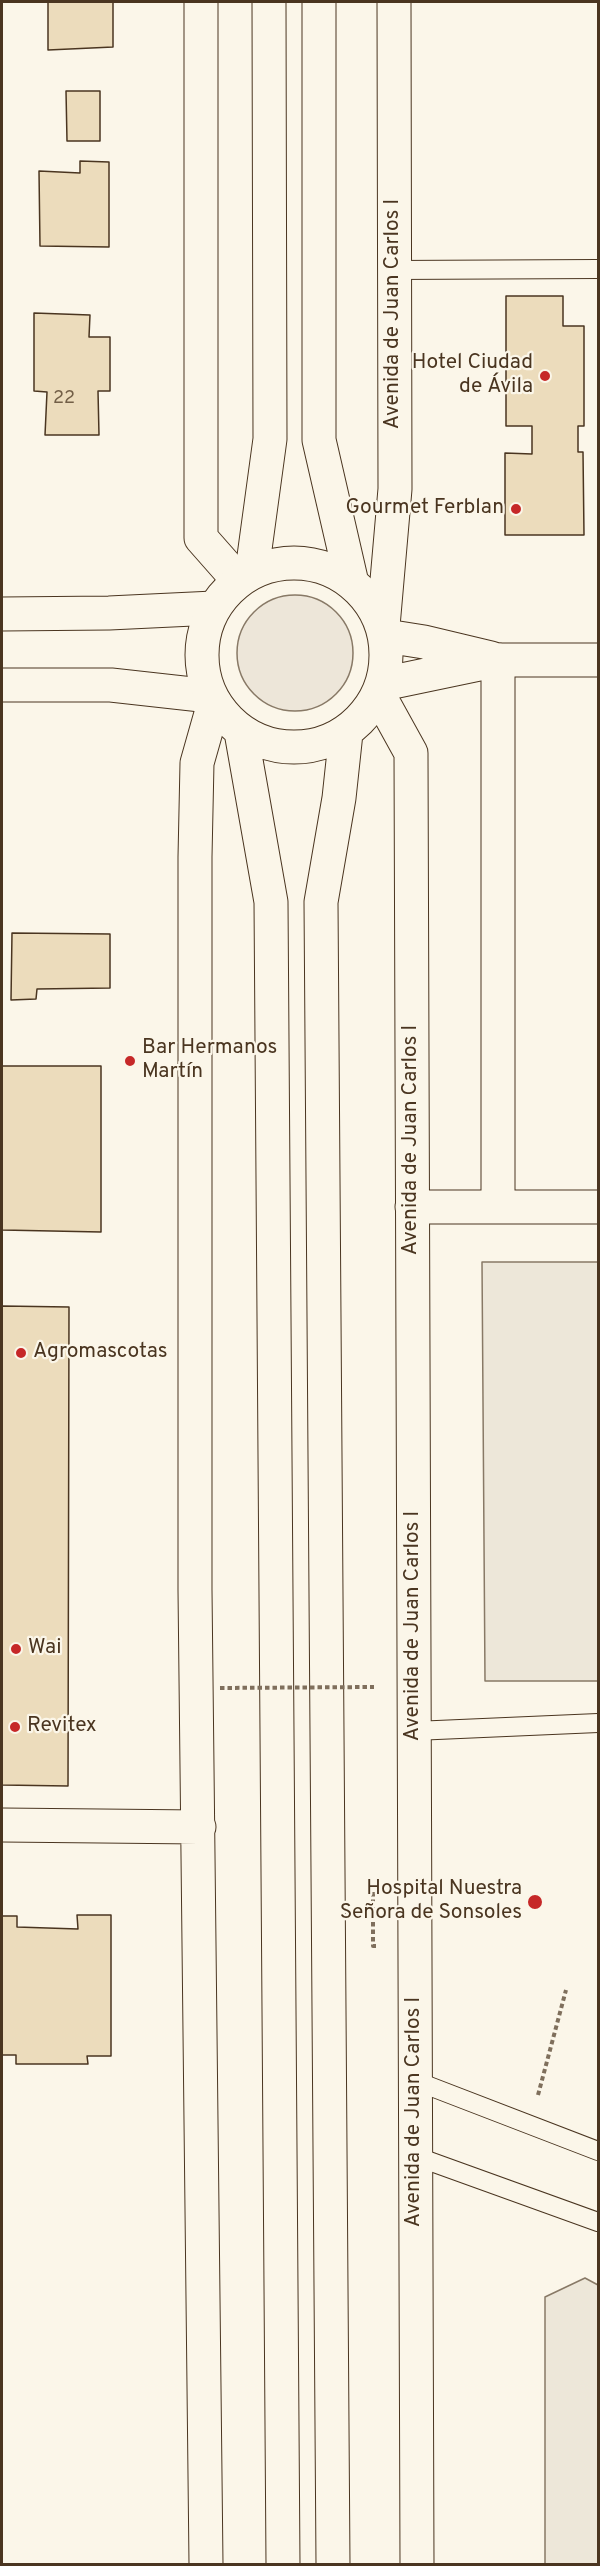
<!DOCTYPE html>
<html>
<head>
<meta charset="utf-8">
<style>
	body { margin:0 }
	#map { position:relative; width:600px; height:2566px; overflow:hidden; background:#fbf6e9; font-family:Overpass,sans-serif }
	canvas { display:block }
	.frame { position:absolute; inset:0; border:3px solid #4a3520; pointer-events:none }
</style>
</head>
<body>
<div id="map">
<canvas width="600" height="2566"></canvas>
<div class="frame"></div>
</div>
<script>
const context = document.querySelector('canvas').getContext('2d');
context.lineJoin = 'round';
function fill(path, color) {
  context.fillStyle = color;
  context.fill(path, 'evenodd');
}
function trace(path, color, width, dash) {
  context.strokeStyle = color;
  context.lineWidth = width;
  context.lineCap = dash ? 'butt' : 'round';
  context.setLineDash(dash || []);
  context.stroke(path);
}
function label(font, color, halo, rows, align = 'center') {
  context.font = font + ' Overpass,sans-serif';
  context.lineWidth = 4.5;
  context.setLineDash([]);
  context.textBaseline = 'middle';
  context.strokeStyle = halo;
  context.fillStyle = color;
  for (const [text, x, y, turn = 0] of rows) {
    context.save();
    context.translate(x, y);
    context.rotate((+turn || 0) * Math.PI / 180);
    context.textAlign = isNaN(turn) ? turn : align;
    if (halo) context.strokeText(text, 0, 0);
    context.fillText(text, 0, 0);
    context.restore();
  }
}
const green = new Path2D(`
	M237 653a58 58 0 1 1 116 0a58 58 0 1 1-116 0Z`);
const parking = new Path2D(`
	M482,1262h116v419h-113z
	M585,2278l13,7v279h-53v-267z`);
const building = new Path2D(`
	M48,2h65v45l-65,3z
	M66,91h34v50h-33z
	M80,161l29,1v85l-69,-1 -1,-75 41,2z
	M506,296h57v30h21v100h-6v26h5l1,83h-79v-82l27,1v-28h-26z
	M34,313l56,2 -1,22h21v54h-12l1,44h-54l2,-43 -13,-1z
	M12,933l98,1v54l-73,1 -1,10 -25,1z
	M2,1066h99v166l-99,-2z
	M2,1306l67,1 -1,479 -66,-1z
	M77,1915h34v141h-24l1,8h-72v-9h-14v-139h15v11l61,2z`);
const path = new Path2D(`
	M373,1892v54h5
	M538,2095l28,-105`);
const lane = new Path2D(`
	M394,270l204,-1
	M414,1731l184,-8
	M416,2081l182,70
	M415,2156l183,66`);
const street = new Path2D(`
	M383,626l12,-137 -1,-487
	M379,695l32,58 6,1811
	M412,1207h186
	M498,1207v-547
	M2,1825l197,2
	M206,2564l-11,-974v-733l2,-94 17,-60`);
const secondary = new Path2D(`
	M201,2v536l37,42
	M2,614l107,-1 105,-5
	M386,636l38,6 67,16
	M383,684l115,-24h100
	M2,685h109l99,11`);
const highway = new Path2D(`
	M319,2v438l32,139
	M202 655a92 92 0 1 1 184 0a92 92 0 1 1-184 0Z
	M252,571l18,-132 -1,-437
	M241,732l30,170 12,1662
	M333,2564l-12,-1662 18,-104 7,-65`);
const pathBridge = new Path2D(`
	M220,1688l154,-1`);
const markers = [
	[545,376,6,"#c62828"],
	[516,509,6,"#c62828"],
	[130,1061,6,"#c62828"],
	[21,1353,6,"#c62828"],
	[16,1649,6,"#c62828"],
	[15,1727,6,"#c62828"],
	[535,1902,8,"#c62828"]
];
const numberNames = [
	["22",64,399]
];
const streetNames = [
	["Avenida de Juan Carlos I",394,314,-90],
	["Avenida de Juan Carlos I",412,1140,-90],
	["Avenida de Juan Carlos I",414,1626,-90],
	["Avenida de Juan Carlos I",415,2112,-90]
];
const poiNames = [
	["Hotel Ciudad",533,364,"right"],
	["de Ávila",533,388,"right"],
	["Gourmet Ferblan",504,509,"right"],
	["Bar Hermanos",142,1049],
	["Martín",142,1073],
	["Agromascotas",33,1353],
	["Wai",28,1649],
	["Revitex",27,1727],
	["Hospital Nuestra",522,1890,"right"],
	["Señora de Sonsoles",522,1914,"right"]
];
fill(green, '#ede6d9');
trace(green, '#887966', 1.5);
fill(parking, '#ede7d9');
trace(parking, '#887966', 1.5);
fill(building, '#ecdcbc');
trace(building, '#4a3520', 1.5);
trace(lane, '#4a3520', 20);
trace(street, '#4a3520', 35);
trace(secondary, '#4a3520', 35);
trace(highway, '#4a3520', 35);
trace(path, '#7f6f5c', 4, [4.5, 3]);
trace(lane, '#fbf6e9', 18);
trace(street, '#fbf6e9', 33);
trace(secondary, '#fbf6e9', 33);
trace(highway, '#fbf6e9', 33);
trace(pathBridge, '#7f6f5c', 4, [4.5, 3]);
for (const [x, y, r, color] of markers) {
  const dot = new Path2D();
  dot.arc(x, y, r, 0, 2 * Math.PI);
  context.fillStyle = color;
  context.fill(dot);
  trace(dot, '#fbf6e9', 2);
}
label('18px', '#725f47', null, numberNames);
label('21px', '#4a3520', '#fbf6e9', streetNames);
label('21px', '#4a3520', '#fbf6e9', poiNames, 'left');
</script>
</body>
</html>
